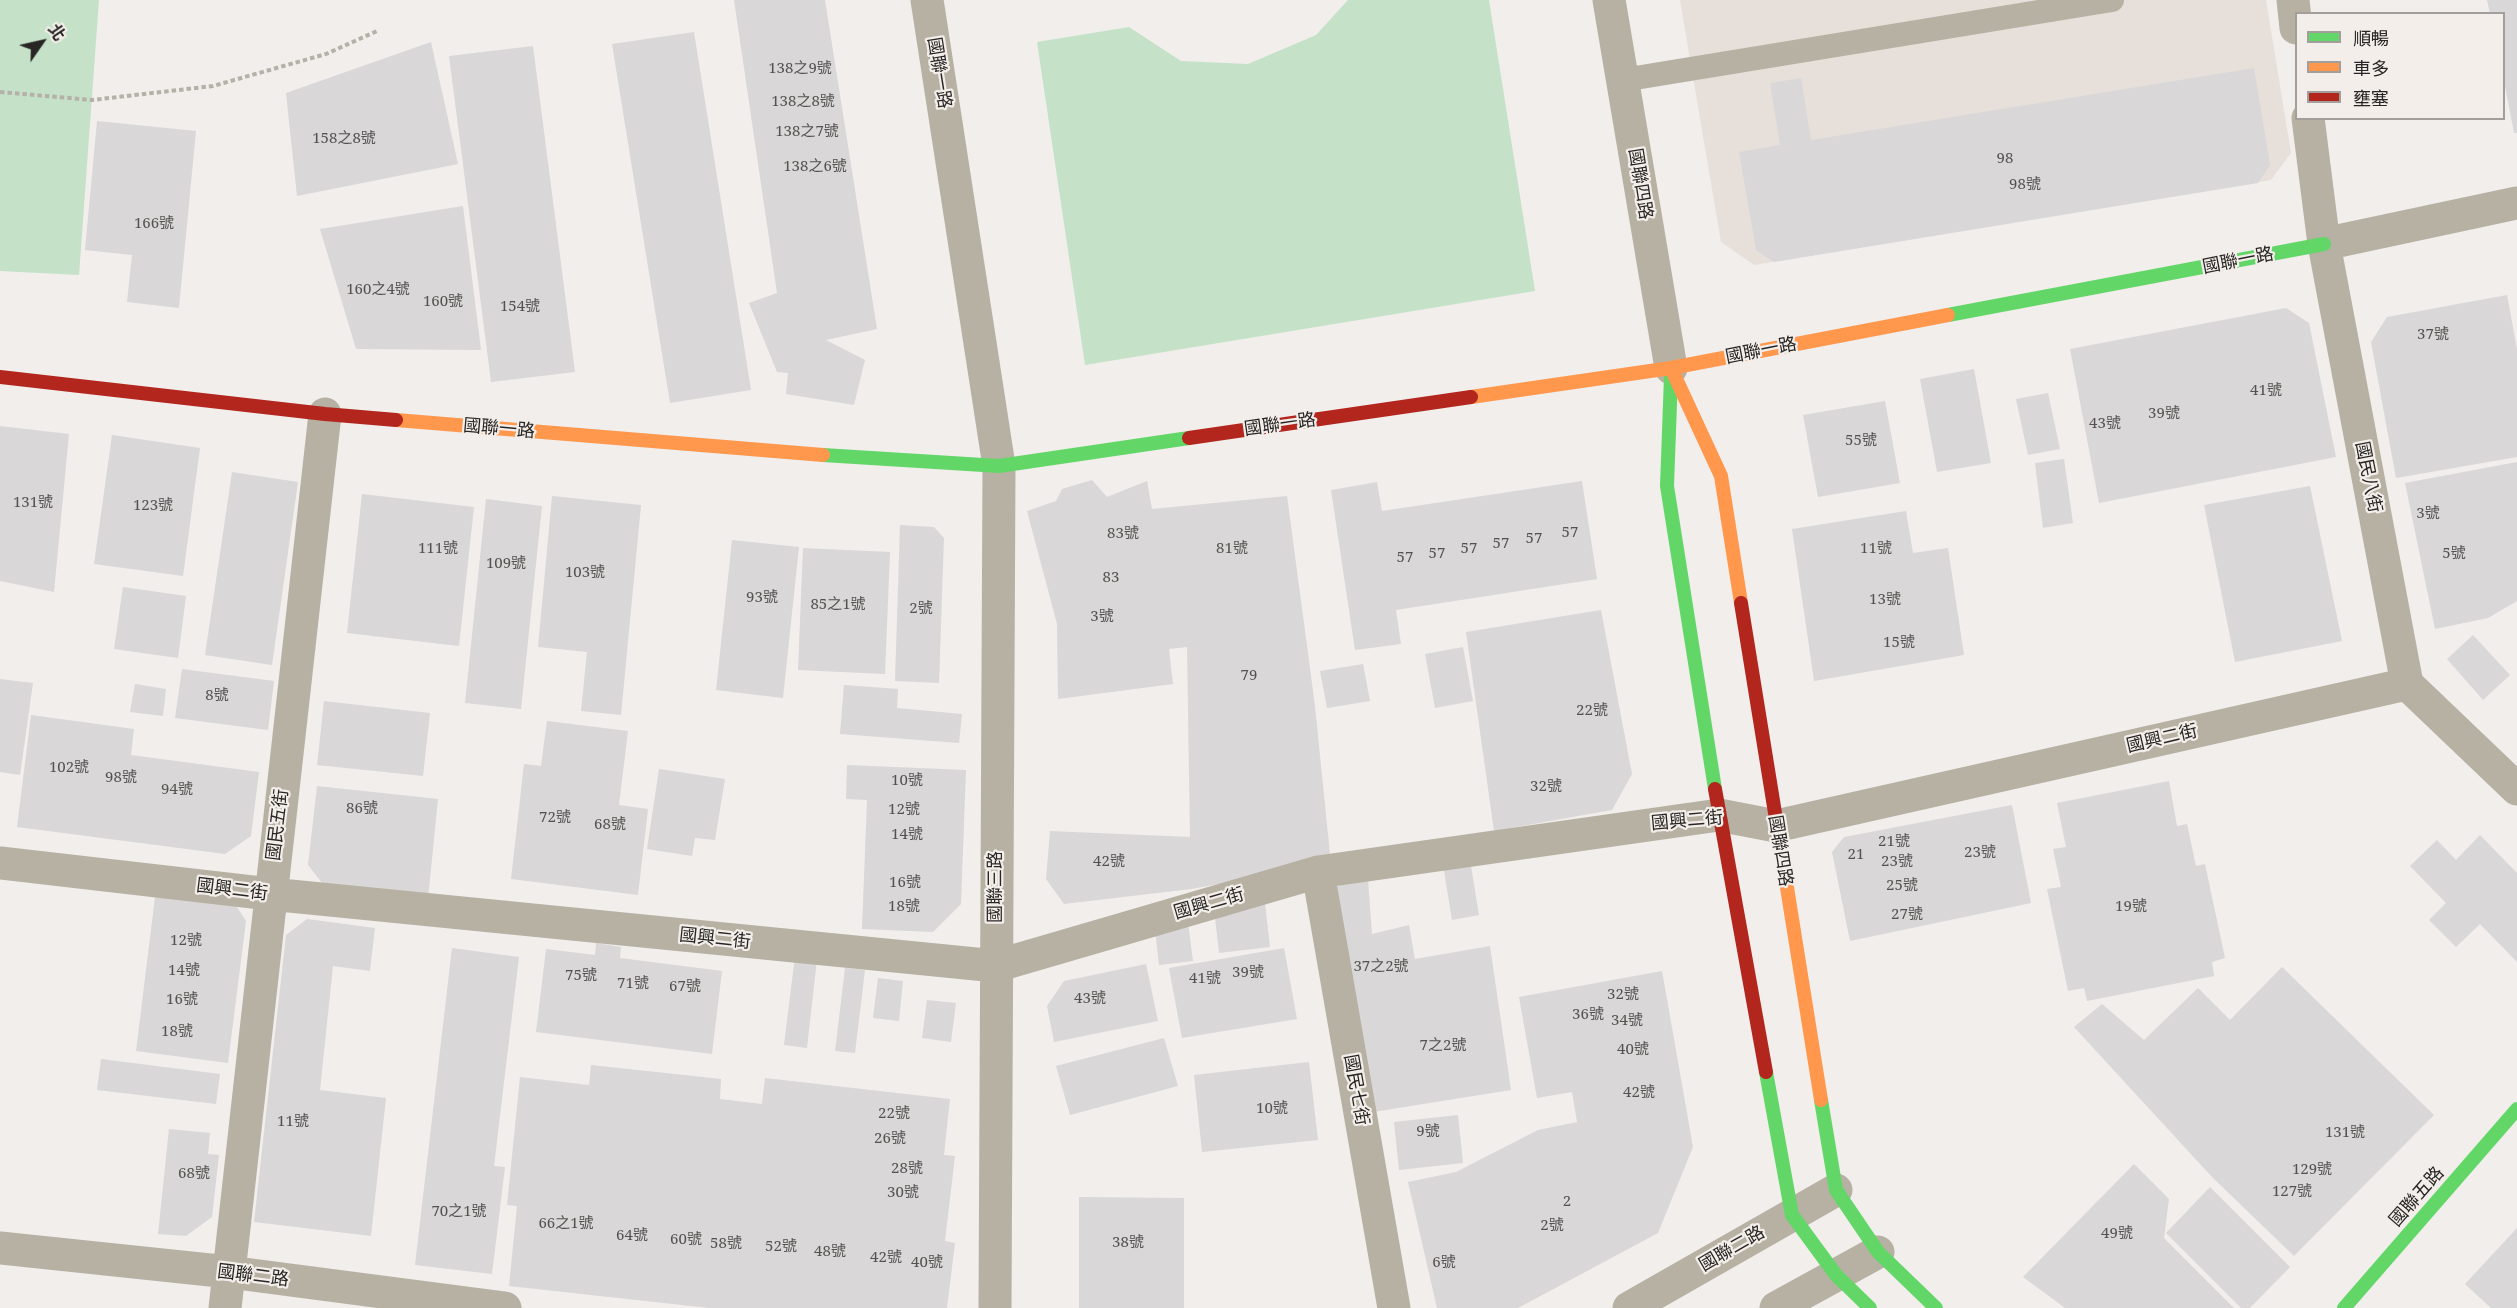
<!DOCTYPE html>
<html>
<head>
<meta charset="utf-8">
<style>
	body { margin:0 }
	#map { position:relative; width:2517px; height:1308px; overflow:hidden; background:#f1eeec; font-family:"Noto Serif","Noto Sans TC",serif }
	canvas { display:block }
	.legend { position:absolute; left:2295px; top:12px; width:210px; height:108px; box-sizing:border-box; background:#f3eeea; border:2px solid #a29e9b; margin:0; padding:8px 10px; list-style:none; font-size:18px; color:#282624 }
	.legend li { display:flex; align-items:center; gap:12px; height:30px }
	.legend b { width:30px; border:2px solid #a29e9b }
	.north { position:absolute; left:12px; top:12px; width:60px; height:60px; -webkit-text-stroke:4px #f3eeea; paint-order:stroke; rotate:56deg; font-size:16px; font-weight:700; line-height:24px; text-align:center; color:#282624 }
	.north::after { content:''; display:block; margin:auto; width:21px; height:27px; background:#282624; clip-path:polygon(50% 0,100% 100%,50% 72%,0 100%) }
</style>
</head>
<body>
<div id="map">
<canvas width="2517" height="1308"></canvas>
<ul class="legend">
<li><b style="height:8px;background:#63d668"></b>順暢</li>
<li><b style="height:8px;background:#ff974d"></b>車多</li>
<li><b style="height:8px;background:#b3261e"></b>壅塞</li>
</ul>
<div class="north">北</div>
</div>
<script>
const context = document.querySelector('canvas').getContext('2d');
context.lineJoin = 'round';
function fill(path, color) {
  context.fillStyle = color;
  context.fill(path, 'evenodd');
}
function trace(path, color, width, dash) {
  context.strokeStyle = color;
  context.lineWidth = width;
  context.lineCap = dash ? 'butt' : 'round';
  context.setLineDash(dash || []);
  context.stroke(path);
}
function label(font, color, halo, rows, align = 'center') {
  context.font = font + ' "Noto Serif","Noto Sans TC",serif';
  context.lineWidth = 4.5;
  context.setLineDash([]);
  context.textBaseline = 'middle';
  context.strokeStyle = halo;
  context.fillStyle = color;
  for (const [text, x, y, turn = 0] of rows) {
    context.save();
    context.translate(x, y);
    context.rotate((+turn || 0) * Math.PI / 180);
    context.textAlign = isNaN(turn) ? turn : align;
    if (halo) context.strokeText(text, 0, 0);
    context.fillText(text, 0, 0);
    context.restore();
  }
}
const built = new Path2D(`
	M1680,0h586l25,153 -20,27 -517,85 -33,-23z`);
const green = new Path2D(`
	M0,0h99l-20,275 -79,-4z
	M1348,0h141l46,291 -450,74 -48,-323 92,-15 52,34 67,3 68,-29z`);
const building = new Path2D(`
	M734,0h91l52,329 -51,11 39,20 -11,45 -68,-11 2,-21 -11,-1 -28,-69 28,-10z
	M2487,0h30v133h-3l-10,-52v-67h-14z
	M694,32l57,358 -81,13 -58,-359z
	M431,42l27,122 -161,32 -11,-103z
	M533,46l42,326 -84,10 -42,-326z
	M2254,68l16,97 -12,18 -484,79 -18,-12 -17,-98 41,-7 -10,-62 31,-5 10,62z
	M97,121l99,10 -17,177 -52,-6 5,-47 -47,-5z
	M463,206l18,144 -125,-1 -36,-120z
	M2507,295l10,54v108l-121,21 -25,-136 16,-25z
	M2286,308l23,15 27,134 -237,46 -29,-154z
	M1974,369l17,94 -54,9 -17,-93z
	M2048,393l12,56 -32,6 -12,-56z
	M1885,401l15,82 -82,14 -15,-82z
	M0,426l69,8 -15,158 -54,-11z
	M112,435l88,13 -17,128 -89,-12z
	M2064,459l9,64 -30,5 -8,-65z
	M2517,462v139l-29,17 -53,11 -30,-146z
	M232,472l66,10 -26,183 -67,-10z
	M1092,480l15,17 40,-16 5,28 135,-13 28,210 16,158 -140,25 -127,15 -18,-25 4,-48 140,6 -3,-190 -18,2 4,35 -115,15 -1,-75 -30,-113 29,-10 6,-12z
	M1582,481l15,98 -201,31 5,34 -46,6 -24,-160 46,-8 5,29z
	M2310,486l32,155 -107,21 -31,-157z
	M362,494l112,13 -15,139 -112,-13z
	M552,496l89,9 -20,210 -40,-4 6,-59 -49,-5z
	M486,499l56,7 -21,203 -56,-6z
	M1906,511l7,42 35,-5 16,107 -150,26 -22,-152z
	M900,525l34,2 10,11 -5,145 -44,-2z
	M732,540l67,7 -16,151 -67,-8z
	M803,548l87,4 -5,122 -87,-4z
	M123,587l63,9 -8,62 -64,-9z
	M1601,610l31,164 -20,36 -118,21 -28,-199z
	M2473,635l37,40 -27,25 -36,-41z
	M1463,647l10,54 -38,7 -10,-54z
	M1363,664l7,37 -43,7 -7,-37z
	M182,669l92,12 -6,49 -93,-12z
	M0,679l33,4 -13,92 -20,-3z
	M135,684l31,5 -3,27 -33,-4z
	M844,685l54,4 -1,19 65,6 -3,29 -119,-9z
	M324,701l106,12 -7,63 -106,-11z
	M31,715l103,14 -3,26 128,17 -8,64 -26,18 -208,-27z
	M547,721l81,10 -9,74 29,4 -10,86 -127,-16 13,-115 17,2z
	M847,765l119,5 -5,134 -28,28 -71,-3 5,-129 -21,-1z
	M659,769l66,10 -10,61 -20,-2 -3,18 -45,-7z
	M2169,781l8,45 10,-2 9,42 9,-2 20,94 -13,4 2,14 -127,25 -3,-13 -16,3 -21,-102 14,-2 -8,-38 13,-2 -9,-44z
	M317,786l121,13 -10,100 -102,-11 -18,-23z
	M2012,805l19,98 -181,38 -18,-89 12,-15z
	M2480,835l37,38v89l-37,-38 -24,23 -27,-27 17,-17 -36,-37 27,-26 19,20z
	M1470,860l9,55 -27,5 -9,-55z
	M1367,866l5,68 37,-9 6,34 75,-13 21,144 -144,23 -30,-226z
	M156,889l75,9 15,23 -18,142 -92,-12z
	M1265,903l5,44 -51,6 -5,-44z
	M1186,907l7,54 -34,4 -6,-54z
	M307,919l68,9 -5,43 -37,-5 -13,124 66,8 -15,138 -117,-14 32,-287z
	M596,943l25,4 -1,11 102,13 -10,83 -176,-22 10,-83 49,6z
	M452,948l67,9 -25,209 11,1 -13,107 -77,-9z
	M1284,948l13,71 -115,19 -13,-70z
	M795,956l22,3 -10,89 -23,-3z
	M1146,964l12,57 -104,21 -7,-36 17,-25z
	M2282,967l152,148 -140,141 -82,-79 -138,-150 28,-23 42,36 54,-52 32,32z
	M845,968l20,2 -10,83 -20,-2z
	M1662,971l31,176 -35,86 -140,75h-81l-29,-126 48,-10 82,-42 39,-8 -5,-30 -35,6 -18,-101z
	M878,978l25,3 -4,40 -26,-3z
	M927,1000l29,3 -5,39 -29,-4z
	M1164,1038l14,48 -108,29 -14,-49z
	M101,1059l119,15 -4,30 -119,-14z
	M1309,1062l9,78 -116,12 -8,-77z
	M591,1065l130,14 -1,20 42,5 3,-26 185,21 -6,56 11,1 -10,85 10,2 -8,65h-238l-200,-22 8,-80 -10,-1 13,-128 69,8z
	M1458,1115l5,48 -64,7 -5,-48z
	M169,1129l41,4 -2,21 11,1 -7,62 -26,19 -28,-2z
	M2134,1164l35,35 -5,39 70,70h-169l-42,-31z
	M2210,1187l80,80 -40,41h-9l-75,-75z
	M1079,1197l105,1v110h-105z
	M2517,1228v80h-26l-26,-24z`);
const path = new Path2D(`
	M0,92l92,8 121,-14 113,-32 51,-23`);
const lane = new Path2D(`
	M1623,80l489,-80`);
const street = new Path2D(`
	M927,0l72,466 -4,842
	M1609,0l62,368
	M2293,0l3,28
	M2308,118l16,126 83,440 110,105
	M2324,244l193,-41
	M0,863l270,31 726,72 322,-94 401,-57 57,11 631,-142
	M1318,872l76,436
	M0,1248l229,24 276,36
	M225,1308l100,-894
	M1629,1308l207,-118
	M1776,1308l102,-56`);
const fast = new Path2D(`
	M1948,315l376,-71
	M1671,376l-4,110 48,303
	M823,455l176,11 190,-28
	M1766,1072l26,143 44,60 34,33
	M1821,1100l15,90 42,62 58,56
	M2344,1308l173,-199`);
const slow = new Path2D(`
	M1671,368l50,108 20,127
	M1471,397l200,-29 277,-53
	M396,420l427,35
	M1781,850l40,250`);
const jam = new Path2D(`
	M0,377l325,37 71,6
	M1189,438l282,-41
	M1741,603l40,247
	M1715,789l51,283`);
const numberNames = [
	["138之9號",800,69],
	["138之8號",803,102],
	["138之7號",807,132],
	["158之8號",344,139],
	["98",2005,159],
	["138之6號",815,167],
	["98號",2025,185],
	["166號",154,224],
	["160之4號",378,290],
	["160號",443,302],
	["154號",520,307],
	["37號",2433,335],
	["41號",2266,391],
	["39號",2164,414],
	["43號",2105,424],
	["55號",1861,441],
	["131號",33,503],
	["123號",153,506],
	["3號",2428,514],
	["57",1570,533],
	["83號",1123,534],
	["57",1534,539],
	["57",1501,544],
	["111號",438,549],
	["81號",1232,549],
	["57",1469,549],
	["11號",1876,549],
	["57",1437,554],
	["5號",2454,554],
	["57",1405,558],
	["109號",506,564],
	["103號",585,573],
	["83",1111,578],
	["93號",762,598],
	["13號",1885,600],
	["85之1號",838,605],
	["2號",921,609],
	["3號",1102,617],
	["15號",1899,643],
	["79",1249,676],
	["8號",217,696],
	["22號",1592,711],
	["102號",69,768],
	["98號",121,778],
	["10號",907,781],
	["32號",1546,787],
	["94號",177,790],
	["86號",362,809],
	["12號",904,810],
	["72號",555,818],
	["68號",610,825],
	["14號",907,835],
	["21號",1894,842],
	["23號",1980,853],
	["21",1856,855],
	["42號",1109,862],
	["23號",1897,862],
	["16號",905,883],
	["25號",1902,886],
	["18號",904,907],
	["19號",2131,907],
	["27號",1907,915],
	["12號",186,941],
	["37之2號",1381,967],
	["14號",184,971],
	["39號",1248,973],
	["75號",581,976],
	["41號",1205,979],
	["71號",633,984],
	["67號",685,987],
	["32號",1623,995],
	["43號",1090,999],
	["16號",182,1000],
	["36號",1588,1015],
	["34號",1627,1021],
	["18號",177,1032],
	["7之2號",1443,1046],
	["40號",1633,1050],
	["42號",1639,1093],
	["10號",1272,1109],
	["22號",894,1114],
	["11號",293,1122],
	["9號",1428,1132],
	["131號",2345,1133],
	["26號",890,1139],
	["28號",907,1169],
	["129號",2312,1170],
	["68號",194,1174],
	["127號",2292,1192],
	["30號",903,1193],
	["2",1567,1202],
	["70之1號",459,1212],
	["66之1號",566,1224],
	["2號",1552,1226],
	["49號",2117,1234],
	["64號",632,1236],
	["60號",686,1240],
	["38號",1128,1243],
	["58號",726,1244],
	["52號",781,1247],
	["48號",830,1252],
	["42號",886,1258],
	["40號",927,1263],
	["6號",1444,1263]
];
const streetNames = [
	["國聯一路",939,73,81],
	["國聯四路",1640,184,81],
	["國聯一路",2238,261,-11],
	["國聯一路",1761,351,-11],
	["國聯一路",1280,425,-8],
	["國聯一路",499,429,5],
	["國民八街",2368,477,79],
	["國興二街",2162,739,-13],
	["國興二街",1687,821,-5],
	["國民五街",278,825,-83],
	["國聯四路",1780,851,81],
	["國聯三路",996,887,-90],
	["國興二街",232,890,7],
	["國興二街",1209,904,-16],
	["國興二街",715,939,6],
	["國民七街",1356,1090,80],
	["國聯五路",2417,1197,-49],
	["國聯二路",1732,1249,-30],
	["國聯二路",253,1276,7]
];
fill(built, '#e7e0da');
fill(green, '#c5e2c9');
fill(building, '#d9d7d7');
trace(path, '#b5b1a8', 4, [4.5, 3]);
trace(lane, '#b6b1a3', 24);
trace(street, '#b6b1a3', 33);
trace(fast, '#63d668', 14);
trace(slow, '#ff974d', 14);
trace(jam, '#b3261e', 14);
label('15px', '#545251', null, numberNames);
label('18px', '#282624', '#f3eeea', streetNames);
</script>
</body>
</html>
